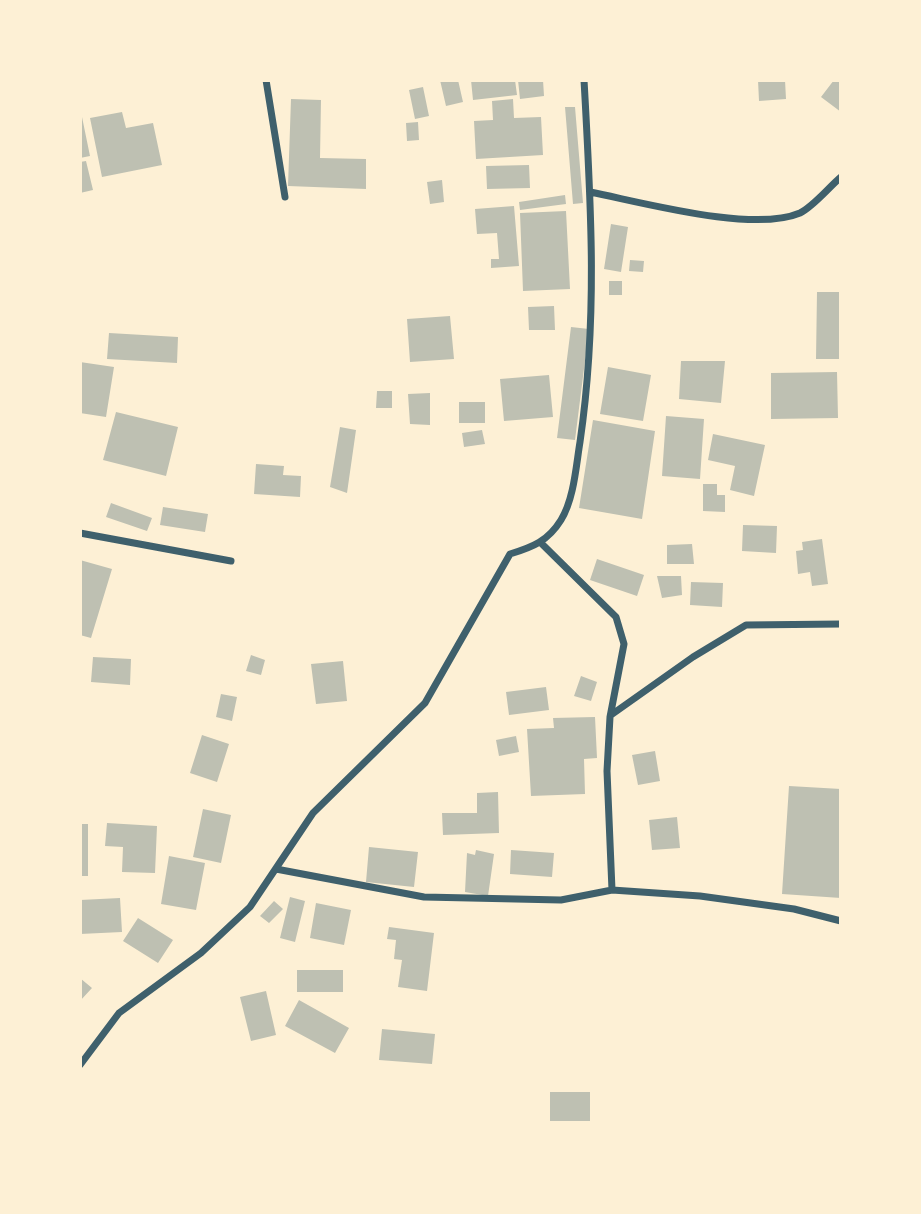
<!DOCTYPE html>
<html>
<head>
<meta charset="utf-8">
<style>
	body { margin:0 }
	#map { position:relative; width:921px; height:1214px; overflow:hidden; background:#fdf0d5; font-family:"Fira Sans",sans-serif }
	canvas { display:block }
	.frame { position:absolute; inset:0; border:82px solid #fdf0d5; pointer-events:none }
</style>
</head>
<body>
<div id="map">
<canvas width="921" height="1214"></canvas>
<div class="frame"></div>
</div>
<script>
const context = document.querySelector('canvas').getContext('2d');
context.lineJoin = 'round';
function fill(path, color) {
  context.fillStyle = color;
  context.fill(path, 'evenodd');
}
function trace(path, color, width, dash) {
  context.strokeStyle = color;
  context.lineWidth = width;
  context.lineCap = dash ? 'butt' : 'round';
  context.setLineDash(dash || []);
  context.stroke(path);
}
const building = new Path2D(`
	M440,80h18l5,22 -17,4z
	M471,80h44l2,15 -44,5z
	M518,80h25l1,16 -24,3z
	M758,80h27l1,19 -27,2z
	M834,80h7v32l-20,-15z
	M423,87l6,29 -14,3 -6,-29z
	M291,99l30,1 -1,58 46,1v30l-78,-3z
	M513,99l1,19 27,-1 2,38 -67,4 -2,-38 19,-1 -1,-19z
	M565,107h10l8,96 -10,1z
	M122,112l4,16 27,-5 9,42 -60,12 -12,-59z
	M82,117l8,39 -10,2v-40z
	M418,122l1,18 -12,1 -1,-18z
	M86,161l7,29 -13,3v-31z
	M529,165l1,23 -43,1 -1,-23z
	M442,180l2,22 -14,2 -3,-22z
	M565,195l1,9 -46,6 -1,-8z
	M514,206l5,60 -28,2v-9h8l-2,-26 -20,1 -2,-25z
	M566,211l4,78 -47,2 -3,-78z
	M611,224l17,3 -7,45 -17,-3z
	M630,260l14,1 -1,11 -14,-1z
	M609,281h13v14h-13z
	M817,292h24v67h-25z
	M554,306l1,24h-26l-1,-23z
	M450,316l4,43 -44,3 -3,-43z
	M571,327l18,2 -14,111 -18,-2z
	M109,333l69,4 -1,26 -70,-4z
	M681,361h44l-4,42 -42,-4z
	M80,362l34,5 -8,50 -26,-4z
	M608,367l43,8 -8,46 -43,-7z
	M837,372l1,46 -67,1v-46z
	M549,375l4,42 -49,4 -4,-42z
	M377,391h15v17h-16z
	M430,393v32l-20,-1 -2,-30z
	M459,402h26v21h-26z
	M116,412l62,15 -12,49 -63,-16z
	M666,416l38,3 -4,60 -38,-3z
	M593,420l62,11 -13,88 -63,-11z
	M340,427l16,3 -9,63 -17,-6z
	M482,430l3,14 -21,3 -2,-14z
	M713,434l52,11 -11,51 -24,-6 5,-24 -27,-6z
	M256,464l28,2 -1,9 18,1 -1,21 -46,-3z
	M703,484h14v11h8v17l-22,-1z
	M111,503l41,15 -5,13 -41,-14z
	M163,507l45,7 -3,18 -45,-7z
	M743,525l34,1 -1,27 -34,-2z
	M822,539l6,45 -16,2 -2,-14 -12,2 -2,-23 7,-1 -1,-8z
	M692,544l2,20h-27v-19z
	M597,559l47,16 -7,21 -47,-16z
	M80,560l32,9 -21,69 -11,-3z
	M657,576h24l1,19 -20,3z
	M691,582l32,1 -1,24 -32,-2z
	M251,655l14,5 -4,15 -15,-4z
	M93,657l38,2 -1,26 -39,-3z
	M343,661l4,40 -31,3 -5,-40z
	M581,676l16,6 -6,19 -17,-5z
	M546,687l3,23 -40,5 -3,-23z
	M221,694l16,3 -5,24 -16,-4z
	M595,717l2,41 -13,1 1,35 -54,2 -4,-67 27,-1 -1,-10z
	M202,735l27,9 -12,38 -27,-9z
	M516,736l3,16 -20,4 -3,-16z
	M655,751l5,30 -22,4 -6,-30z
	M789,786l52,3v109l-59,-4z
	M498,792l1,41 -56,2 -1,-22h35v-20z
	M203,809l28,6 -10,48 -28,-6z
	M677,817l3,31 -28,2 -3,-30z
	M107,823l50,3 -2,47 -33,-1 1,-25 -18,-1z
	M80,824h8v52h-8z
	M369,847l49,5 -4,35 -48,-5z
	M476,850l18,4 -6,42 -23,-4 2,-39 8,2z
	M511,850l43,3 -2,24 -42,-3z
	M169,856l36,7 -9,47 -35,-6z
	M290,897l15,4 -10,41 -15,-4z
	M120,898l2,34 -42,2v-34z
	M274,901l9,8 -14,14 -9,-7z
	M316,903l35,7 -7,35 -34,-7z
	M138,918l35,22 -15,23 -35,-22z
	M389,927l45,6 -7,58 -29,-4 4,-27 -8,-1 2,-19 -9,-1z
	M297,970h46v22h-46z
	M80,978l12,10 -12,13z
	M266,991l10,44 -25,6 -11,-44z
	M299,1000l50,28 -14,25 -50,-27z
	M382,1029l53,5 -3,30 -53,-4z
	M550,1092h40v29h-40z`);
const minor = new Path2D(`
	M266,80l19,117
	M590,192c51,10 163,41 210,21 14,-7 29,-26 41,-36
	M80,533l151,28
	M542,544l74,73 8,27 -14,73 -3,54 5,119
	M611,715l82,-58 53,-32 95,-1
	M276,869l148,28 137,3 51,-10 88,6 94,13 47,12
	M80,1065l39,-52 82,-60 49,-46 63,-94 112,-110 85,-149c23,-7 38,-13 51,-34 13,-21 15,-54 19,-78 18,-123 11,-238 4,-362`);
fill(building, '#bec0b2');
trace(minor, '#3f606c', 7);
</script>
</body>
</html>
